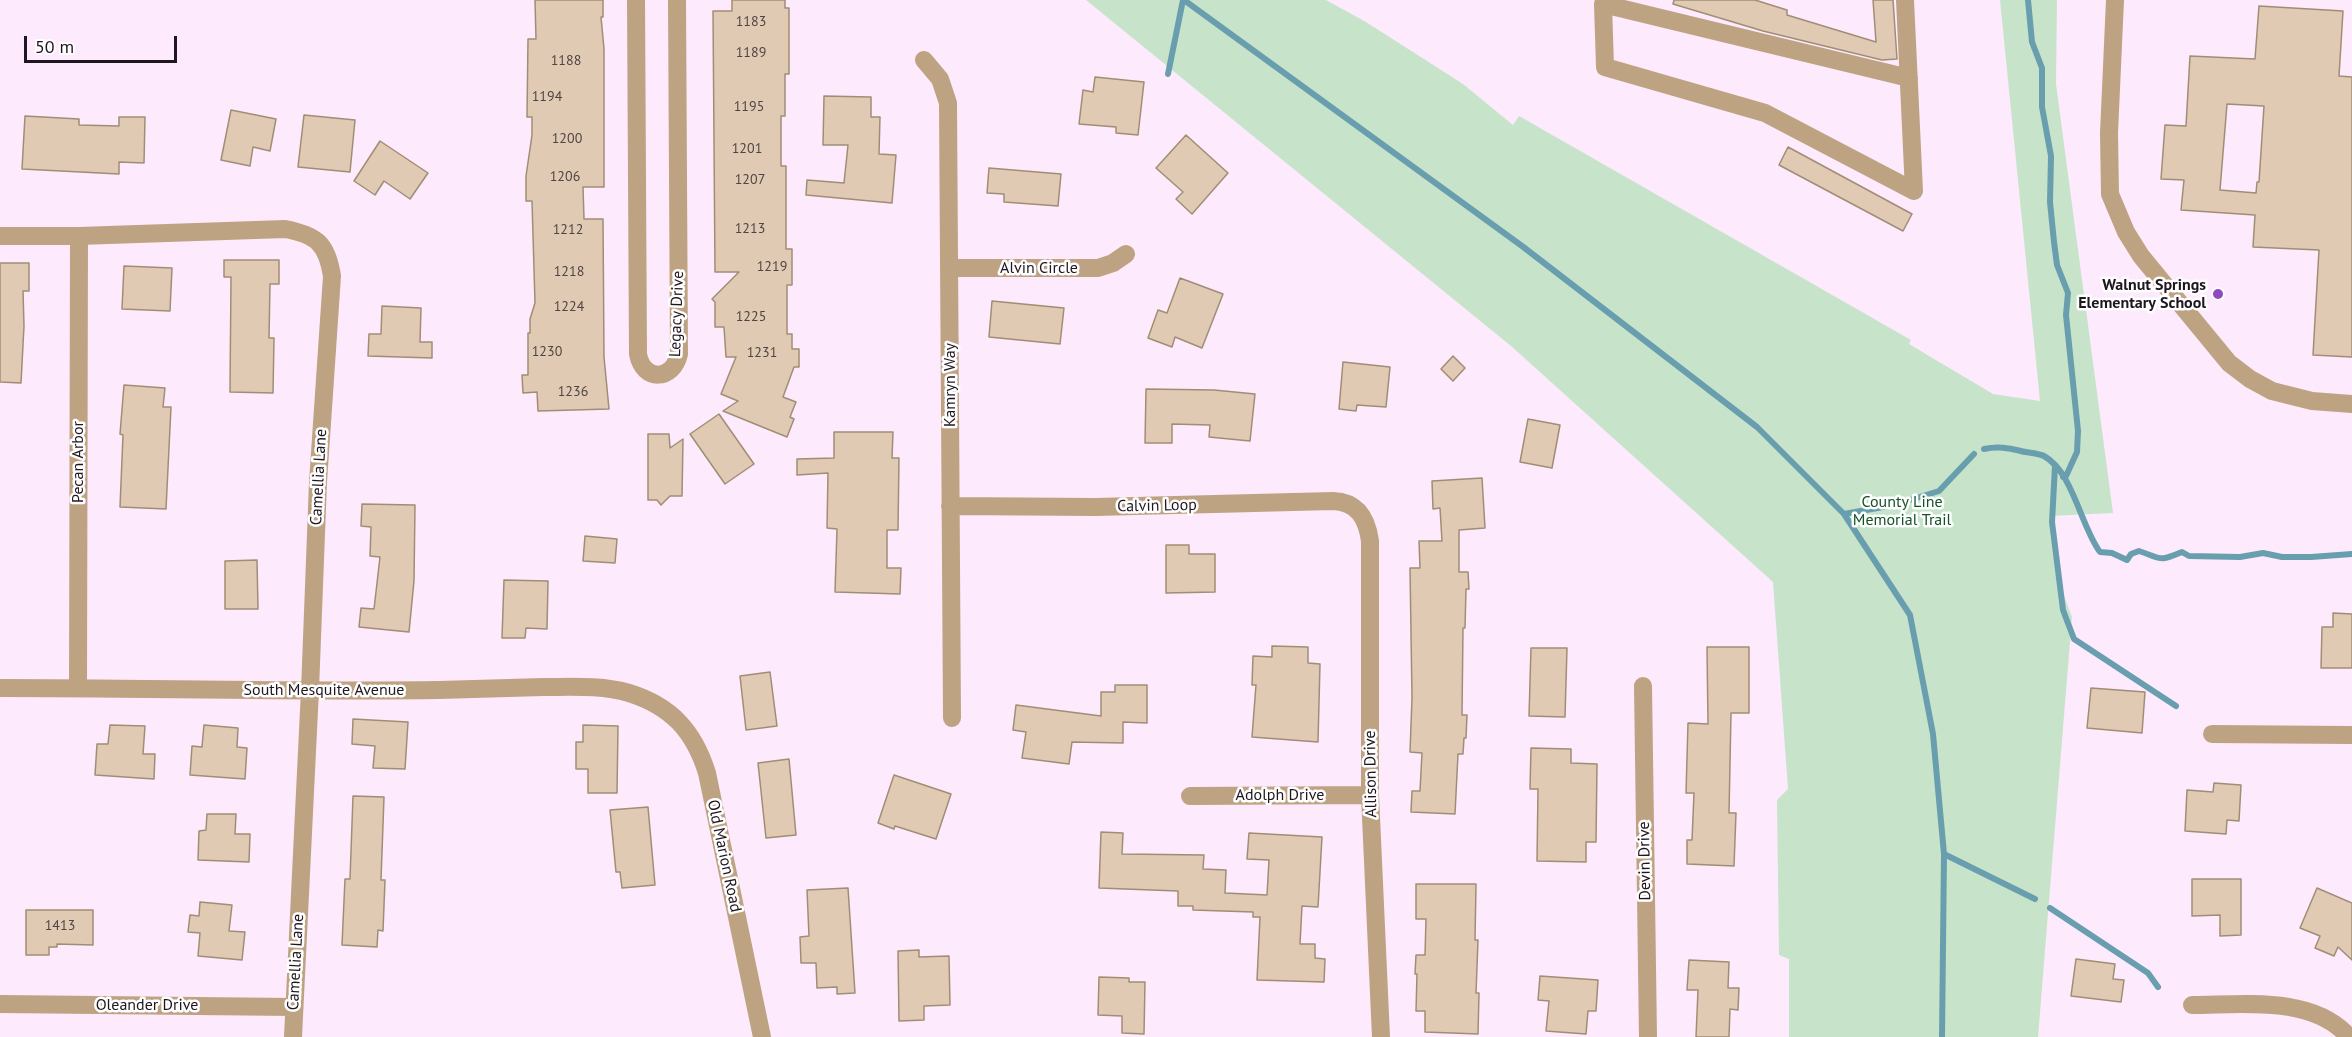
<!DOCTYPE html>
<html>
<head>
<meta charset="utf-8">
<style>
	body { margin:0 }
	#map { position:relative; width:2352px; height:1037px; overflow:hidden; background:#fdeafd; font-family:"PT Sans",sans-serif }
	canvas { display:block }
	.scale { position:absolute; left:24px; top:36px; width:153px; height:27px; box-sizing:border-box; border:3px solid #1f171f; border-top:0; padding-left:8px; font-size:18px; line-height:21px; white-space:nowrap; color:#1f171f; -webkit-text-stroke:4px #fefefe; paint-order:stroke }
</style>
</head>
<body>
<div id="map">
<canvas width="2352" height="1037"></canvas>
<div class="scale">50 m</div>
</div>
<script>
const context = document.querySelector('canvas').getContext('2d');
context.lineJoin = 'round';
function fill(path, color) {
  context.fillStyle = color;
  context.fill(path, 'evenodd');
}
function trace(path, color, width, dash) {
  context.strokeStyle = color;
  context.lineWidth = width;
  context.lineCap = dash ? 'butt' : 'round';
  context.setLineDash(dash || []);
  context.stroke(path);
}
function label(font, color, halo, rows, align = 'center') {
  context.font = font + ' "PT Sans",sans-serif';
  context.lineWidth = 5;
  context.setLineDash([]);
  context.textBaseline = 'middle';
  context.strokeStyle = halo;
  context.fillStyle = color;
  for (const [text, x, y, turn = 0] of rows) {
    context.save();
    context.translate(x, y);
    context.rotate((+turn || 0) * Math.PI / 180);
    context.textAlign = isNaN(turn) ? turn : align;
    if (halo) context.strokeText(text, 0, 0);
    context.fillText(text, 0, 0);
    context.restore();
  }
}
const green = new Path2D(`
	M1086,0h240l40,22 97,62 50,41 6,-9 392,224 -2,4 84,50 47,7 -40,-401h57l-1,84 57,429 -64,3 12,72 11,29 -34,420h-249v-78l-10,-4 -2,-155 11,-11 -15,-207 -262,-236z`);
const stream = new Path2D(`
	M1184,0l338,246 235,181 87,87 66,101 23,119 11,120 -2,183
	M2028,0l4,42 10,26v39l9,49 -1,46 4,40 3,23 11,28 -2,22 12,116 -1,21 -11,24 -3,1
	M1168,74l15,-74
	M1984,449c14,-3 24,-1 37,2 7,2 17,2 23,5 29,16 37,71 56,96l12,1 15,7 4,-6 8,-3c24,8 19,11 43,1l7,4 51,1 23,-4 19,4h29l41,-3
	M2055,466l-3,56 11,88 11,29 102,67
	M1844,514l50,-9 45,-14 35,-37
	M1944,854l91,45
	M2050,908l98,65 10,14`);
const building = new Path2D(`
	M535,0h68v17h-2l3,32v138h-21l1,32h19l1,138 5,52 -71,2 -1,-19 -14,1 -1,-18h6v-42h2v-14l5,-16 -3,-102h-6v-25l6,-41v-18h-5l1,-78h8z
	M732,0h53v8h4v66h-4v42h-4v50h5v83h6v36h-5v49h5v15h7v18h-5l-11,30 13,5 -6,15 4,2 -7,18 -64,-26 15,-10 -17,-7 15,-37h-10l-2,-30h-9v-25l-3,-3 27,-27h-24l-2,-261h19z
	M1674,0h81l32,10v5l89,27 -3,-42h20l4,59 -15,1 -119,-29 -90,-27z
	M2259,6l84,5 -4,65 13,1v280l-39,-2 6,-105 -66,-3 2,-32 -74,-5 3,-30 -23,-1 4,-54 21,1 4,-70 65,3zM2227,104l37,2 -5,76h-2l-1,11 -36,-3z
	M1095,77l49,5 -6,53 -22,-2v-6l-37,-3 4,-34 10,2z
	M824,96l47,1v20h9l-1,37 17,1 -4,48 -86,-8 1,-15 37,3 4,-38h-25z
	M231,110l45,9 -6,32 -17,-4 -3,19 -29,-6z
	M304,115l51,5 -5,52 -52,-5z
	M25,116l54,3v6l40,1v-9h26l-1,46 -25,-1v12l-97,-5z
	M1186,135l42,38 -36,41 -16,-15 7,-7 -27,-24z
	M380,141l48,32 -18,26 -26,-18 -9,14 -21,-14z
	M1788,147l124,67 -9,17 -124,-66z
	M989,168l72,6 -3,32 -54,-4v-8l-17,-1z
	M224,260h55v24h-9l-1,54h5l-1,55 -43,-1 1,-115h-7z
	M0,263h29v28h-6l1,35 -3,57 -21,-1z
	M124,266l48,2 -2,43 -48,-2z
	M1180,278l43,16 -21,54 -27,-11 -3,10 -24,-9 10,-28 9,3z
	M992,301l72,7 -4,36 -71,-7z
	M382,306l39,2 -1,34h12v16l-64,-2 1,-22h12z
	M1453,356l12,12 -12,13 -12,-12z
	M1343,362l47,5 -4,40 -29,-2 -1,6 -17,-2z
	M124,385l41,3 -2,19h8l-5,102 -46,-2 3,-72 -3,-1z
	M1146,389l68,1 41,4 -5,47 -41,-4 1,-12 -38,-1v19h-27z
	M719,414l35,50 -29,20 -35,-50z
	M1528,419l32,6 -8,43 -32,-6z
	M834,432h59l-1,26h7l-1,72h-11v38h14l-1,26 -65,-2 2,-63 -10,-1 1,-55 -31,2v-16l37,-1z
	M648,434h21l1,14 13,-9 -1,57h-12l-9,9 -4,-5h-9z
	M1482,478l3,50 -26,2v42h9l1,17h-3l-1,39h-2l-1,87h5l-1,23h-2l-1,16h-5l-3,60 -44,-2 1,-21h8l2,-38 -12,-1 2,-54 -2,-130h10l-1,-27h23l-2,-33 -7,1 -1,-28z
	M362,504l53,1 -1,76 -5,51 -50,-5 2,-19 13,1 6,-52 -10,-1 1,-29 -10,-1z
	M585,536l32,3 -2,24 -32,-2z
	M1166,545h23v9h26v38l-49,1z
	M257,560l1,49h-33v-48z
	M504,580l44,1 -1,48 -21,-1 -1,10h-23z
	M2333,613l19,1v54h-31l1,-41h11z
	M1272,646l36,1v16l12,1 -2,78 -66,-5 4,-52h-4l1,-29 19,1z
	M1707,647h42v66h-18l-2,100h7l-2,53 -47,-2v-24h5l2,-47h-8l2,-70 20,1z
	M1531,648h36l-2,69 -36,-1z
	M770,672l7,54 -31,4 -6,-54z
	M1115,685h32v38l-24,-1v21l-51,-1 -3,22 -47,-6 4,-26 -13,-2 3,-25 85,11v-24h14z
	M2091,688l54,4 -3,41 -55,-5z
	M353,719l55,3 -3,47 -32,-1 2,-22 -23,-2z
	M110,725l35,1 -2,28h12l-1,25 -59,-4 2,-31h11z
	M204,725l34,3 -1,19 10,1 -2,31 -55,-4 2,-29 10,1z
	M583,725l35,1 -1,67h-29v-24h-12v-27h7z
	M1531,748l40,1v14l26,1 -1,78h-10v20l-49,-1 1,-72h-8z
	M789,759l7,76 -30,3 -8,-75z
	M894,775l57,19 -15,45 -41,-13 -1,3 -16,-6z
	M2214,783l27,2 -2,36 -12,-1 -1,14 -41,-3 2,-41 26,2z
	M353,796l31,1 -3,83h4l-2,51 -5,-1 -1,17 -35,-2 3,-66h5z
	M648,807l7,78 -33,3 -2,-16h-4l-6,-62z
	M207,814h29l-1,20h15l-1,28 -51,-2 1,-29 7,-1z
	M1101,832l22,1 -1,21 82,1 -1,14 23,1 -1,23 42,2 2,-35 -22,-1 2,-26 73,4 -4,70 -16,-1 -2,38h15v14l10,1 -1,23 -67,-2 3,-63h-7v-5l-60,-2v-4h-15v-15l-79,-3z
	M2192,879h49v56l-21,1v-21l-28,1z
	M1416,884h60l-1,56h3l-2,53h3l-1,41 -53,-2v-21h-9l1,-37h-2l1,-19h9l1,-36h-10z
	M848,888l7,105 -18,1v-7l-20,1 -1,-25h-15l-1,-26 9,-1 -2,-46z
	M2317,888l35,15v57l-14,-13 -4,9 -19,-8 5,-12 -20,-8z
	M200,902l32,3 -3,26 16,1 -3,28 -44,-4 2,-23 -12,-1 2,-17 9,1z
	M26,910h67v35l-36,-1v3h-8v8h-23z
	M919,950v7l30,-1 1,49 -26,1v14l-25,1 -1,-70z
	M2076,959l39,5 -2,15 11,1 -3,22 -50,-6z
	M1689,960l40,2 -1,26h11l-1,22 -8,-1 -1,28h-33l2,-47h-11z
	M1540,976l58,4 -2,31h-8l-2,23 -40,-3 3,-30 -11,-1z
	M1099,977l30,1v4h16l-1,52 -22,-1v-17l-24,-1z`);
const minor = new Path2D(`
	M636,0l2,354c5,28 35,27 41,0l-2,-354
	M1905,0l9,191 -149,-78 -160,-46 -2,-63 306,74
	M2115,0l-6,133 1,61 16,38 15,24 88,107 21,16 22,12 40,10 40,3
	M924,60l16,19 8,24 4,615
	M0,236h79l206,-7c32,6 42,15 47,47l-14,206 -8,208 -17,347
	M949,268h149l15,-5 13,-9
	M950,506l146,1 237,-6c25,1 34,18 37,40v254l11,242
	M1643,686l5,351
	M0,688c146,0 293,4 439,2 35,-1 70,-2 104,-3 28,0 59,-2 86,6 42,13 65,38 78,80l55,264
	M78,688l1,-452
	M2212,734l140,1
	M1190,796l180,-1
	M0,1004l294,3
	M2192,1005c50,0 120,-10 157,32`);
const markers = [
	[2218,294,6,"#8e4abf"]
];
const numberNames = [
	["1183",751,22],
	["1189",751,53],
	["1188",566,61],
	["1194",547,97],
	["1195",749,107],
	["1200",567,139],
	["1201",747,149],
	["1206",565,177],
	["1207",750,180],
	["1213",750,229],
	["1212",568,230],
	["1219",772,267],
	["1218",569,272],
	["1224",569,307],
	["1225",751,317],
	["1230",547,352],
	["1231",762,353],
	["1236",573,392],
	["1413",60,926]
];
const streetNames = [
	["Alvin Circle",1039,268],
	["Legacy Drive",677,314,-88],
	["Kamryn Way",950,385,-90],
	["Pecan Arbor",78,462,-90],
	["Camellia Lane",319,477,-87],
	["Calvin Loop",1157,506,-1],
	["South Mesquite Avenue",324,690],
	["Allison Drive",1371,774,-91],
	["Adolph Drive",1280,795],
	["Old Marion Road",724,856,78],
	["Devin Drive",1645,861,-91],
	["Camellia Lane",296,962,-87],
	["Oleander Drive",147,1005]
];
const poiNames = [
	["Walnut Springs",2206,285],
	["Elementary School",2206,303]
];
const parkNames = [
	["County Line",1902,502],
	["Memorial Trail",1902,520]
];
fill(green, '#c7e4cb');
trace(stream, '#699eaf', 6);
fill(building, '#e0cab3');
trace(building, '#a18d76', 1.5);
trace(minor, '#bda382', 18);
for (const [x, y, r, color] of markers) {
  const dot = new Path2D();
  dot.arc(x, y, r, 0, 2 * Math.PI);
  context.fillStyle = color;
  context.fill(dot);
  trace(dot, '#fefefe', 2);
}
label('14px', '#4f4444', null, numberNames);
label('16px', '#1f171f', '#fefefe', streetNames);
label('bold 16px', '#1f171f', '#fefefe', poiNames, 'right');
label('16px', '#165127', '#fefefe', parkNames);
</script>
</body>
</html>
